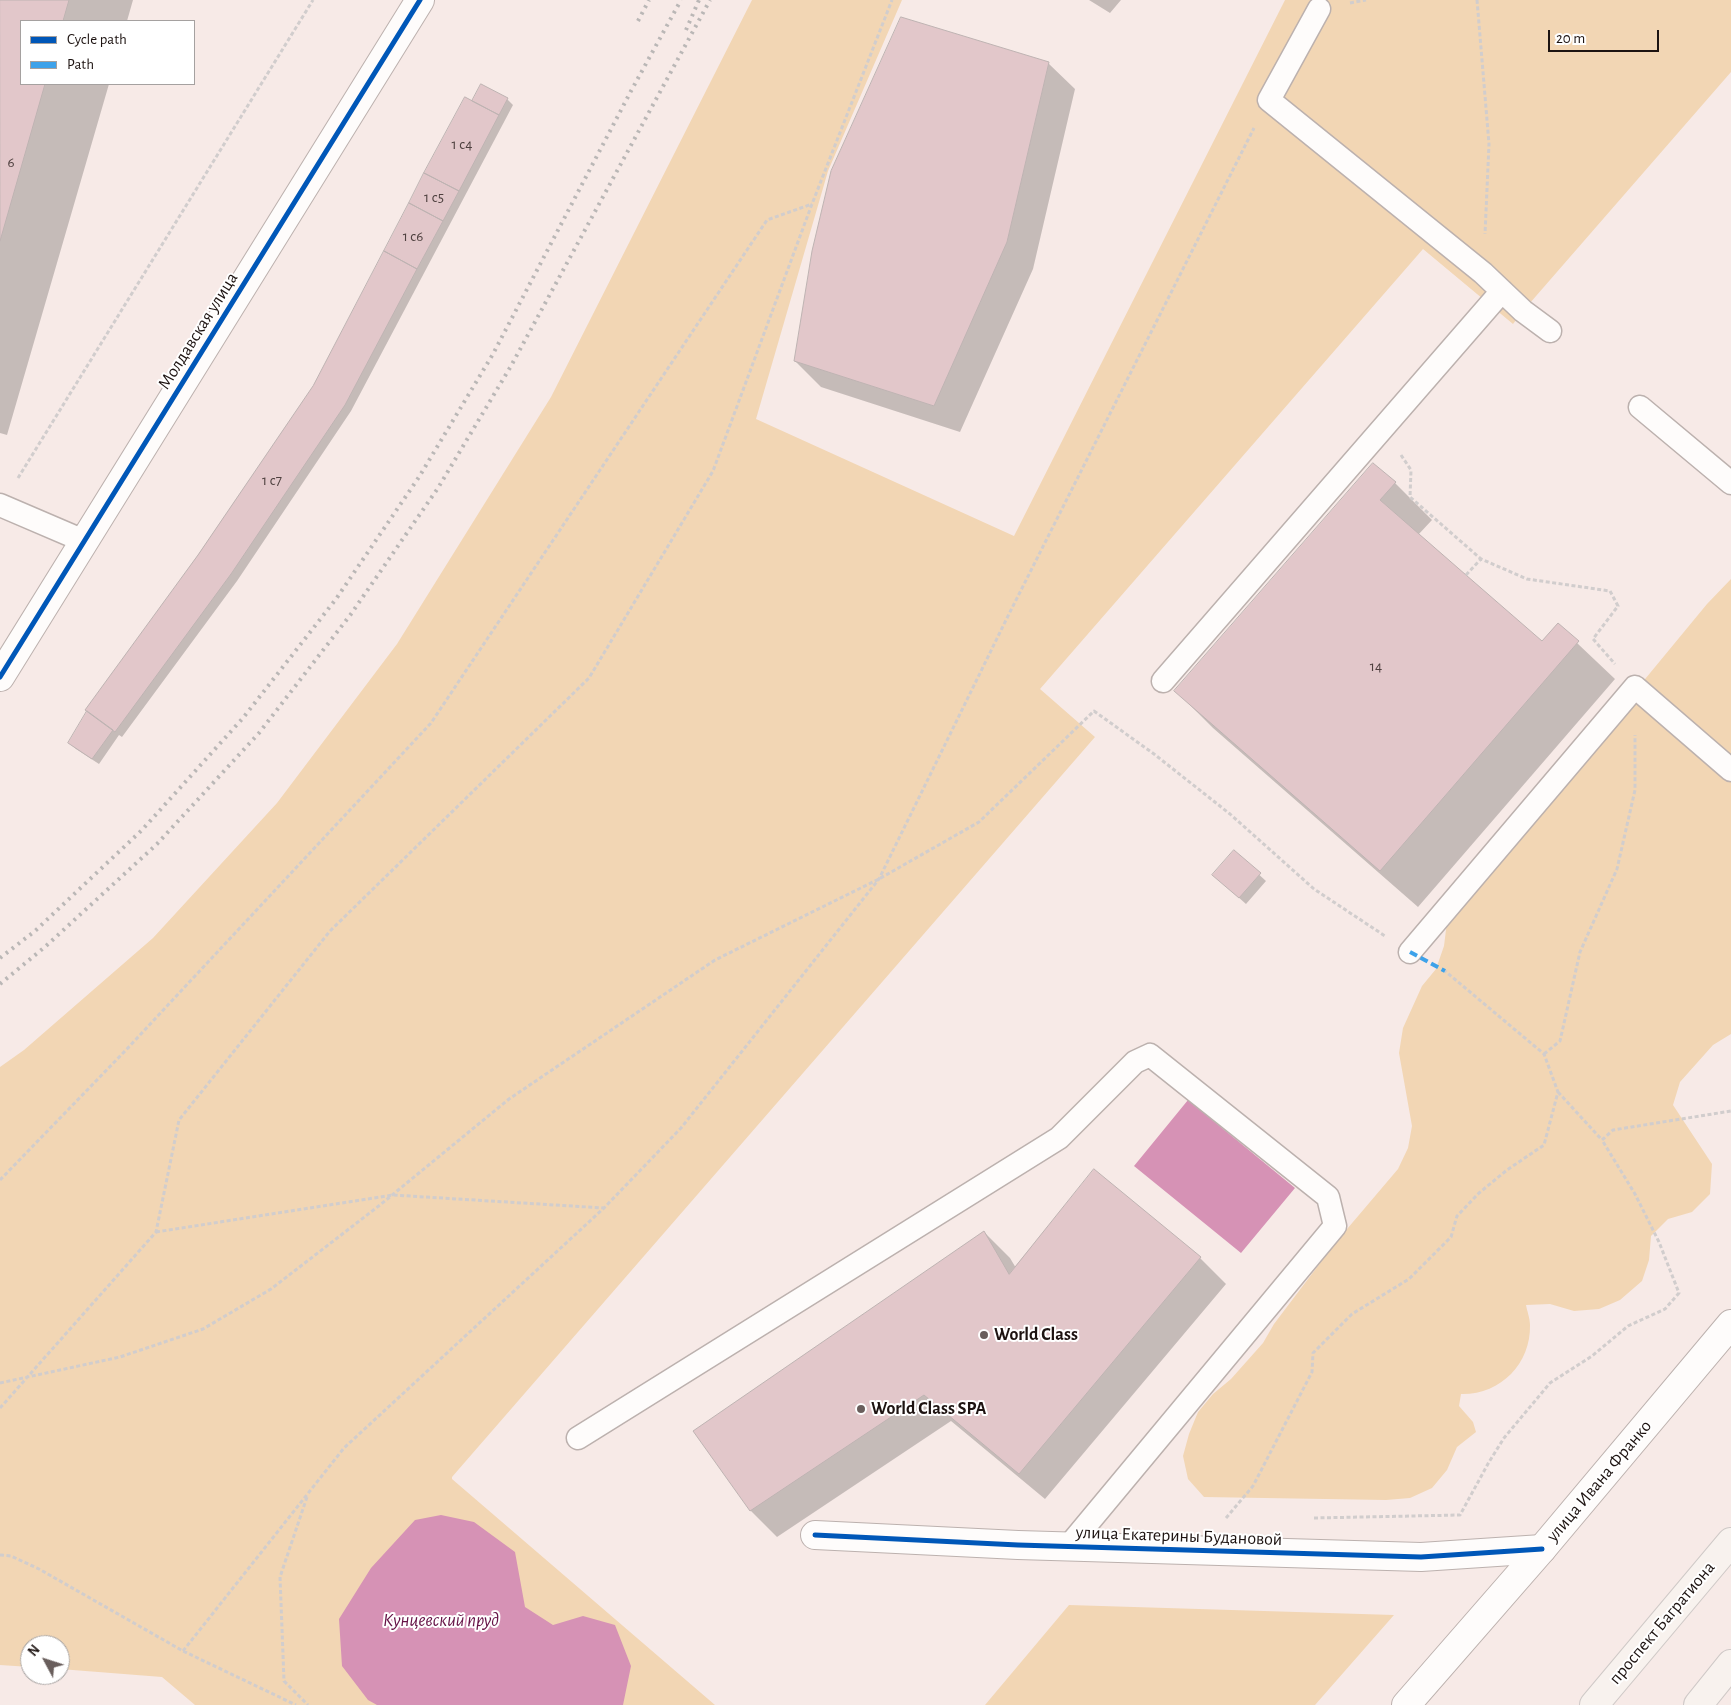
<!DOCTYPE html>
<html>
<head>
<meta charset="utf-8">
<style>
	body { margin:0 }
	#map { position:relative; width:1731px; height:1705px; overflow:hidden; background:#f7eae7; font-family:"Alegreya Sans",sans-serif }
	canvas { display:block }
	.legend { position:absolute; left:20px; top:20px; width:175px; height:65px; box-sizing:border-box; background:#fff; border:1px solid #a5a1a0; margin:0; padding:6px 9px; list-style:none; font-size:15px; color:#1d1311 }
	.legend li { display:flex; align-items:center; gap:10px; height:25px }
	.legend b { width:25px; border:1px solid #a5a1a0 }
	.north { position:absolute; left:20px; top:1635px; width:50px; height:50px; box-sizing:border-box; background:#fff; border:1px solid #a5a1a0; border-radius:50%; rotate:310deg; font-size:14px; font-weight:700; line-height:20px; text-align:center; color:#1d1311 }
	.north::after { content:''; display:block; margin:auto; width:18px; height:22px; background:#695e5c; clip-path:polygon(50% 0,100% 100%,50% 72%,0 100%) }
	.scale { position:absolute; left:1548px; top:30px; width:111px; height:22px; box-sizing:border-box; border:2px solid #1d1311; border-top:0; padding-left:6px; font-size:15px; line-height:18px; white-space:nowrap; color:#1d1311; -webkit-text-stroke:4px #fff; paint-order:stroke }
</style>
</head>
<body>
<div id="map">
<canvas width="1731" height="1705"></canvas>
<ul class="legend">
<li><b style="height:6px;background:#0057b8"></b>Cycle path</li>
<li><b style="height:6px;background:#3da2ea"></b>Path</li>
</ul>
<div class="north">N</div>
<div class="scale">20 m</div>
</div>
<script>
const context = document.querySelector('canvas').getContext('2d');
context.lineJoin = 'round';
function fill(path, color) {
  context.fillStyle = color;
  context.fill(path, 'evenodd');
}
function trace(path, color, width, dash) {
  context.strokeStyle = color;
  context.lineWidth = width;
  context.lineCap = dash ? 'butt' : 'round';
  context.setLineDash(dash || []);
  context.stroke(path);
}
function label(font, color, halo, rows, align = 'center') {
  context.font = font + ' "Alegreya Sans",sans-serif';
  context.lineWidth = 4;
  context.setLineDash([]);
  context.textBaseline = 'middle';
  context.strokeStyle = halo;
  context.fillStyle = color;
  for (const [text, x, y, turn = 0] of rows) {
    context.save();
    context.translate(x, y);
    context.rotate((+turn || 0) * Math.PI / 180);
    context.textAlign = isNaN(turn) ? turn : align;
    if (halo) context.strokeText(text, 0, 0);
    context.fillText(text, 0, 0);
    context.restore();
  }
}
const green = new Path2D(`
	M752,0h150l-74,171 -72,248 258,117 271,-536h446v72l-208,239 -10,13 -90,-75 -383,440 55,48 -643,740v2l263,226h-520l-33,-28 -102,-8v-24h-30v22l-30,-2v-598l24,-17 129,-112 124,-135 120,-159 154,-247z
	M1731,579v455l-18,11 -33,37 -7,23 39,59 -2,30 -18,18 -24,7 -17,17 -2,24 -7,21 -22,19 -21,9 -25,2 -24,-7 -24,1c1,6 4,13 4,20 1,39 -30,70 -69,69l-2,12 14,16 3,10 -19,15 -10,23 -15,18 -22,10 -24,2 -182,-3 -16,-18 -5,-23 6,-22 9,-22 15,-18 18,-15 32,-36 11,-19 62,-82 62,-73 10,-21 4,-22 -13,-73 4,-25 19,-42 14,-17 8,-23 3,-24 57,-72 203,-246z
	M1069,1605l325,10 -79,90h-330z`);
const water = new Path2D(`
	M1188,1100l107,88 -54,65 -107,-87z
	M441,1515l33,7 41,30 10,55 28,18 30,-9 32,9 16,41 -8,39h-246l-9,-5 -26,-34 -3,-47 32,-51 44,-48z`);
const shadow = new Path2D(`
	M0,0h133l-6,21h-106v63h88l-102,351 -7,-2z
	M1089,0h32l-11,13z
	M1048,63l27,26 -42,180 -73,163 -139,-45 -26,-26z
	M507,99l6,6 -162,306 -114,170 -115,156 -3,-2 -20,29 -23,-15 -7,-6 245,-357 158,-283z
	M1395,483l37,37 -14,15 124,108 16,-18 57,54 -197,228 -205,-179 -37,-37z
	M1234,852l32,29 -20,23 -26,-23z
	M984,1232l26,26 6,10 184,-10 26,26 -181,215 -94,-78 -174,116 -26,-26 -57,-80z`);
const building = new Path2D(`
	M0,0h69l-6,21h-42v63h24l-45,157z
	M901,17l148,45 -42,180 -73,164 -140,-45 18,-110 19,-80z
	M481,84l27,14 -9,17 -27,-14z
	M465,97l34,18 -40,76 -35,-18z
	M424,173l35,18 -16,30 -34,-18z
	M409,203l34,18 -26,48 -33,-18z
	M384,251l33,18 -72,136 -114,169 -116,158 -30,-22 113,-155 115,-169z
	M1373,463l23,19 -16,18 86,75 76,66 16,-18 21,18 -199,230 -206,-180z
	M87,711l26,19 -21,29 -24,-16z
	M1234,850l27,23 -22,25 -27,-23z
	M1094,1169l107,88 -182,217 -95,-79 -174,116 -57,-80 291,-200 25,43z`);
const path = new Path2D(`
	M1477,0l12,144 -4,90
	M1350,3l16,-3
	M1401,455l10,15 -1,27 71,62
	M18,478l295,-478
	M1466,575l15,-16 46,20 83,12 8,15 -25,33 22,25
	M1544,1054l16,-13 20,-89 37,-83 18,-79v-55
	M1558,1092l44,48
	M0,1180l126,-130 305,-327 336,-503 45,-16
	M156,1232l237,-37 211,13
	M0,1383l120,-26 83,-28 68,-40 109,-84 129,-106 206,-139 164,-81 100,-57 115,-111 60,43 76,60 84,75 71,47
	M0,1408l156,-176 23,-112 151,-189 259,-253 124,-207 99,-267 80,-204
	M307,1497l-27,80 4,104 24,24
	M1226,1518l27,-32 59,-114 1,-19 39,-39 57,-35 42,-42 6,-21 22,-23 28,-23 37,-25 14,-53 -14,-38 -99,-83
	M1314,1518l146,-3 29,-53 15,-24 46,-55 42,-27 36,-30 37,-17 14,-16 -20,-51 -24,-48 -33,-54 11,-10 118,-19
	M0,1555l11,1 28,13 144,82 113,54
	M183,1651l161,-203 260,-240 77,-80 198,-249 130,-265 245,-486`);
const service = new Path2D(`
	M1319,9l-50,91 214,173 40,38 27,20
	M1640,407l91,76
	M0,505l84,36
	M1163,681l339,-390
	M1410,952l225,-265 96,83
	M578,1438l481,-300 76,-76 15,-7 178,142 7,29 -267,321`);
const minor = new Path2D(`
	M815,1535l203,10 403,12 121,-8`);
const tertiary = new Path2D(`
	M0,677l420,-677
	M1406,1705l136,-156 189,-225`);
const primary = new Path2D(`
	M1594,1705l137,-163
	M1698,1705l33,-41`);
const rail = new Path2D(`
	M638,21l11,-21
	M686,30l13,-30
	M0,958l35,-27 107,-101 101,-112 93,-119 83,-122 74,-123 138,-263 50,-91
	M0,984l46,-38 111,-102 102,-111 92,-119 87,-126 73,-122 199,-366`);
const quiet = new Path2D(`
	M1410,952l35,19`);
const cycleway = new Path2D(`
	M0,677l420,-677
	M815,1535l203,10 403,12 121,-8`);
const markers = [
	[984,1335,5,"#695e5c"],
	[861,1409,5,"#695e5c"]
];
const numberNames = [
	["1 с4",462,144],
	["6",11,162],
	["1 с5",434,197],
	["1 с6",413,236],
	["1 с7",272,480],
	["14",1376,666]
];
const streetNames = [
	["Молдавская улица",198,331,-58],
	["улица Ивана Франко",1599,1481,-50],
	["улица Екатерины Будановой",1179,1536,2],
	["проспект Багратиона",1662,1623,-50]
];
const poiNames = [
	["World Class",994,1335],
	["World Class SPA",871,1409]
];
const waterNames = [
	["Кунцевский пруд",441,1620]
];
fill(green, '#f2d6b4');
fill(water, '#d692b5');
fill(shadow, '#0003');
fill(building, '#e2c7ca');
trace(building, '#beb3b2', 1);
trace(service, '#bcb1ae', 25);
trace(minor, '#bcb1ae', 30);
trace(tertiary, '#bcb1ae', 30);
trace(primary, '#cfc9c7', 30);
trace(path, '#d1cdcd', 3, [4, 2.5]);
trace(service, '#fefcfb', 22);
trace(minor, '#fefcfb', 28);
trace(tertiary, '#fefcfb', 28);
trace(primary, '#f8f2ee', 28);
trace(rail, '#bab7b6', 4, [2.5, 5]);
trace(quiet, '#3da2ea', 4, [8, 4]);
trace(cycleway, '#0057b8', 5);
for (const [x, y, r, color] of markers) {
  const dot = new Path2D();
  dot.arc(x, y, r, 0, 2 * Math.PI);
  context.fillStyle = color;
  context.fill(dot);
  trace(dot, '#fff', 2);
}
label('15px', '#4e403f', null, numberNames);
label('18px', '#1d1311', '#fff', streetNames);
label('bold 18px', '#1d1311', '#fff', poiNames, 'left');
label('italic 19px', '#651246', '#fff', waterNames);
</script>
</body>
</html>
